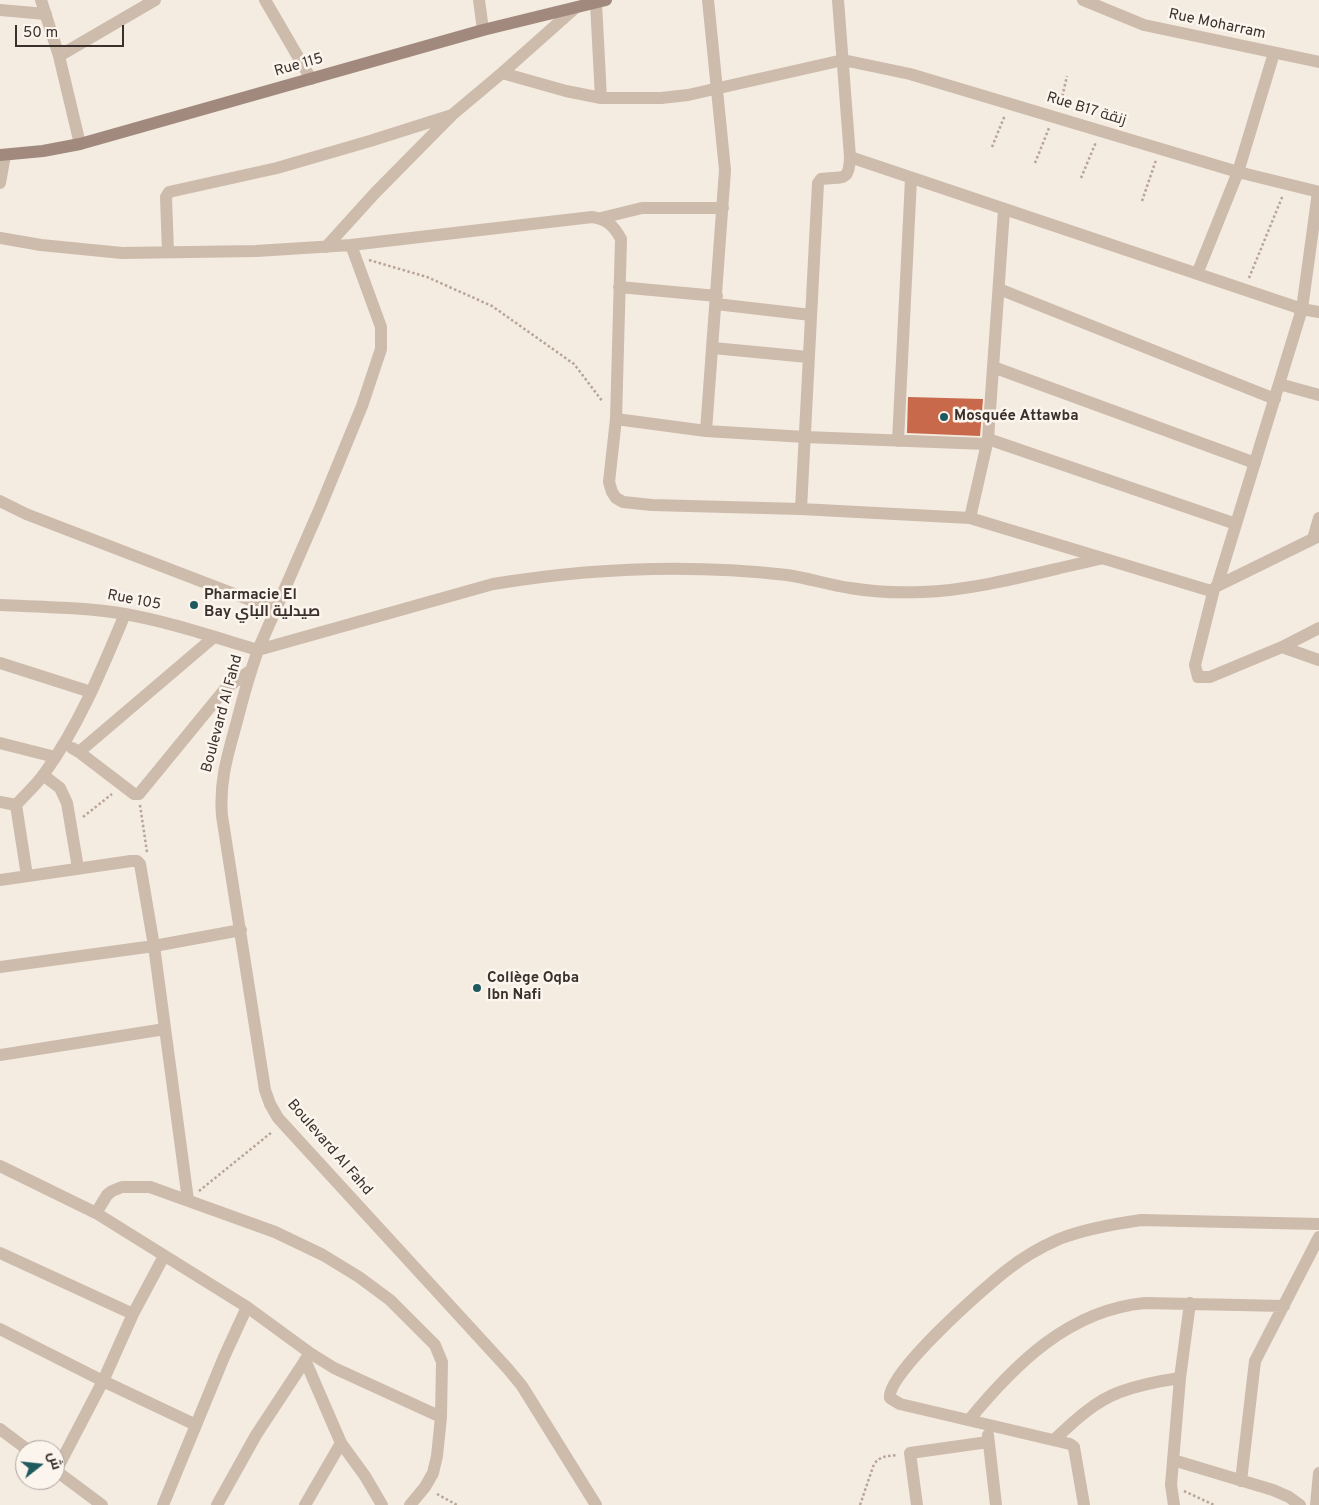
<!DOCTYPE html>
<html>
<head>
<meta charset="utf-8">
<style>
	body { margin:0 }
	#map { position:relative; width:1319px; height:1505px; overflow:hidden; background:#f4ebe1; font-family:Overpass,Cairo,sans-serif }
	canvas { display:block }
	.north { position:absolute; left:15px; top:1440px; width:50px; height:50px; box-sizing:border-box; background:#fbf5ee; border:1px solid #aea6a0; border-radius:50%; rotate:74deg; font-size:14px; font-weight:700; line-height:20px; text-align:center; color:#3b302b }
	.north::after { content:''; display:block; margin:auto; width:18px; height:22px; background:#1f5a5e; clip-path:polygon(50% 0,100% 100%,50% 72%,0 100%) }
	.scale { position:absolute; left:15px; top:25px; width:109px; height:22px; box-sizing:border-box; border:2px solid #3b302b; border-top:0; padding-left:6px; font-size:15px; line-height:18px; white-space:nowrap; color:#3b302b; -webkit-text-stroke:4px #fbf5ee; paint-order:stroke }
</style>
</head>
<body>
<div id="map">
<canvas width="1319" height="1505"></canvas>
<div class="north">ش</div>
<div class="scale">50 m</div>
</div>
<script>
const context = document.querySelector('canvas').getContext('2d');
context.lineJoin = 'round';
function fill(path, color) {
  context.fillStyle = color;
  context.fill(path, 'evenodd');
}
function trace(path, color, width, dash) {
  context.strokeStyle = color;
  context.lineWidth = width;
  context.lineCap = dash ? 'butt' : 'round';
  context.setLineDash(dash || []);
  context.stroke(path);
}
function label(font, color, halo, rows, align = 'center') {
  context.font = font + ' Overpass,Cairo,sans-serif';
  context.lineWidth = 5;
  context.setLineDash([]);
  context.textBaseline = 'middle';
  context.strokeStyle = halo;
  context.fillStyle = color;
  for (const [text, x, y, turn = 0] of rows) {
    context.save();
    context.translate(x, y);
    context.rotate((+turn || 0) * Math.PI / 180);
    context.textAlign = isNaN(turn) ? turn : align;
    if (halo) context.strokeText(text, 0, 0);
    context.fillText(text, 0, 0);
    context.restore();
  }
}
const building = new Path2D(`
	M908,397l75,2 -3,37 -73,-3z`);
const path = new Path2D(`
	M1060,106l7,-30
	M992,147l13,-32
	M1035,163l14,-35
	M1081,178l15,-36
	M1142,201l14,-41
	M369,260l58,17 65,29 82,58 29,38
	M1249,278l34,-83
	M140,805l7,47
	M83,817l29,-23
	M199,1191l73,-59
	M1184,1491l30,14
	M437,1494l20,11
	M860,1505l14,-41c6,-8 13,-8 23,-9`);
const street = new Path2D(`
	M41,0l18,56 21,88
	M265,0l46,79
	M479,0l4,30
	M1083,0l61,25 175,37
	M596,3l5,95
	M0,10l46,4
	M59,56l96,-56
	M502,73l64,18 35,7h60l27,-3 155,-35 67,14 328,98 81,20
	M850,157l452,152 17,3
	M0,183l5,-28
	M601,218l41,-10h81
	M0,238l41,7 81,8 134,-2 95,-6 241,-28c15,2 22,9 29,22l-5,180 -7,63 3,10 4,6 7,4 29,3 149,4 169,9 241,73 6,-5 102,-50
	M351,245l30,82v22l-19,57 -42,102 -62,142c-8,23 -15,47 -21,71 -9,33 -18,60 -15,95l43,274 5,14 8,14 230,251 14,17 74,119
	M326,247l49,-54 77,-78 50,-42 72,-64
	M168,252l-2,-55 3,-5 108,-24 93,-27 82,-26
	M1197,274l41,-102 36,-119
	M619,287l98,9
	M999,289l276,110
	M716,304l95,11
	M713,348l95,9
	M993,367l262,96
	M1279,384l40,11
	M616,419l90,12 99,6 182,7
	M706,431l19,-261 -17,-170
	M988,439l248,85
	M898,441l13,-262
	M0,501l26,13 250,96
	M801,509l17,-326 3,-4c22,-3 28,4 29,-22l-12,-157
	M970,518l18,-79 16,-229
	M1313,539l6,-21
	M1217,586l85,-277 16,-117
	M1214,589l-19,76 3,12h12l72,-30 37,-19
	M0,605c42,2 84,2 125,9 45,8 89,23 133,36
	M1282,647l37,13
	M258,650l235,-66c97,-16 197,-20 294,-9 21,3 42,10 63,13 24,4 48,5 72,4 58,-2 121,-21 178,-33
	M0,663l91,29
	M0,743l55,14
	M72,748l7,4 135,-115
	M79,752l55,42h5l86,-105 26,-19
	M43,775l17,13 7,15 11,65
	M0,802l16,3
	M16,805c9,-10 20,-20 28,-31 35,-48 58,-105 81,-160
	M16,805l11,71
	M0,880l131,-19h6l3,3 14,82 34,254
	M0,967l154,-21 87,-16
	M0,1055l165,-26
	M0,1166l96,47 151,94 63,46 24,15 107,49
	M96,1213l11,-18 5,-4 10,-4h28l125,45 48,23 36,22 31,23 45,45 7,17 -1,55 -4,39 -4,17 -8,14 -15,18
	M0,1253l133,61
	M0,1329l103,52 93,44
	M305,1360l36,83 24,33 17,29
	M969,1420c46,-56 100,-110 176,-117l139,3
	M0,1429l28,21
	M988,1435l8,70
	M1055,1439c19,-18 40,-38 65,-47 19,-7 39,-11 60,-14
	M1173,1460l100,30 16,7 11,8
	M55,1470l47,35
	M56,1471l47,-90 30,-67 31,-58
	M1241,1481l14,-120 64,-124
	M163,1505l61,-148 23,-50
	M217,1505l39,-70 54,-82
	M305,1505l36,-62
	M917,1505l-7,-52 78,-11
	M1084,1505l-10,-58 -4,-3 -170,-40 -10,-6c-4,-24 95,-111 117,-128 15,-12 34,-23 52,-31 26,-10 54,-15 82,-19l178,4
	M1174,1505l-3,-20 9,-107 10,-75
	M1316,1505l3,-32`);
const secondary = new Path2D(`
	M0,155l43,-4 37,-7 403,-114 123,-30`);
const markers = [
	[944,417,5,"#1f5a5e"],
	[194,605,5,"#1f5a5e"],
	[477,988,5,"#1f5a5e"]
];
const streetNames = [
	["Rue Moharram",1217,25,12],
	["Rue 115",299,66,-16],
	["Rue B17 زنقة",1086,110,17],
	["Rue 105",134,601,11],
	["Boulevard Al Fahd",223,714,-75],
	["Boulevard Al Fahd",329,1148,49]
];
const poiNames = [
	["Mosquée Attawba",954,417],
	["Pharmacie El",204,596],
	["Bay صيدلية الباي",204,613],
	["Collège Oqba",487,979],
	["Ibn Nafi",487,996]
];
fill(building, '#c8694b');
trace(path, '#b9a596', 2.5, [2.5, 2.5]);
trace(street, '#cdbbac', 12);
trace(secondary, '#a18a7d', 12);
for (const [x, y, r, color] of markers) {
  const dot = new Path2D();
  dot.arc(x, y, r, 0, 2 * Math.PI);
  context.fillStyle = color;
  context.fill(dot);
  trace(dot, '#fbf5ee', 2);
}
label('15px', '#3b302b', '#fbf5ee', streetNames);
label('bold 15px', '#3b302b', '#fbf5ee', poiNames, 'left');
</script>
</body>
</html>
